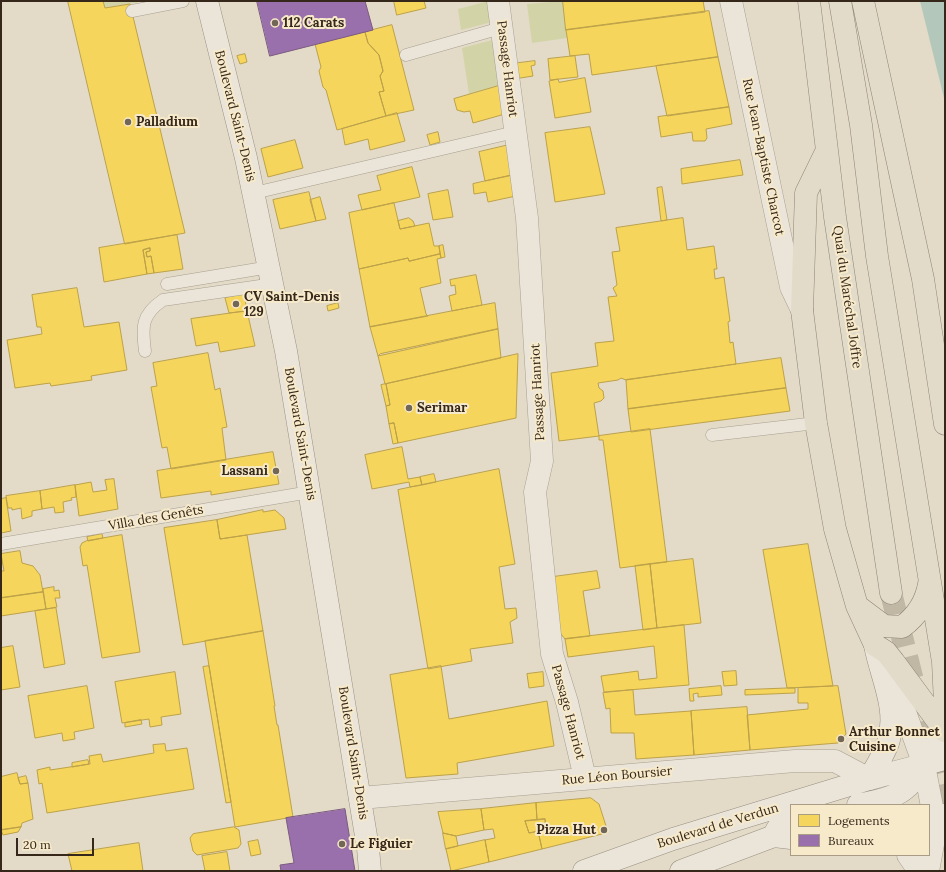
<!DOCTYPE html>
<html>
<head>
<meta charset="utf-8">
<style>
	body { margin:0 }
	#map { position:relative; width:946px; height:872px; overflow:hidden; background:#e3dbc7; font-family:Lora,serif }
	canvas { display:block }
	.frame { position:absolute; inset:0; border:2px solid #35271a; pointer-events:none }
	.legend { position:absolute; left:790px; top:804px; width:140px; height:52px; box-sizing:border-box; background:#f7eaca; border:1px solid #a99c84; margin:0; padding:5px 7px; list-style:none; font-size:12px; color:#35271a }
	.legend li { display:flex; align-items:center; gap:8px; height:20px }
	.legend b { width:20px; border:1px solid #a99c84 }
	.scale { position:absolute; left:16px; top:838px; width:78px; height:18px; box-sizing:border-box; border:2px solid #35271a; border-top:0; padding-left:5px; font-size:12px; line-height:14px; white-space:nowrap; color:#35271a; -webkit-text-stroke:3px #f7eaca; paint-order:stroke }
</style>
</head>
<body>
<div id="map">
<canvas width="946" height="872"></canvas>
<div class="frame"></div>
<ul class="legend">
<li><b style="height:11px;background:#f6d55c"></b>Logements</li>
<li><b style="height:11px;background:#9970ab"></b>Bureaux</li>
</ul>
<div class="scale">20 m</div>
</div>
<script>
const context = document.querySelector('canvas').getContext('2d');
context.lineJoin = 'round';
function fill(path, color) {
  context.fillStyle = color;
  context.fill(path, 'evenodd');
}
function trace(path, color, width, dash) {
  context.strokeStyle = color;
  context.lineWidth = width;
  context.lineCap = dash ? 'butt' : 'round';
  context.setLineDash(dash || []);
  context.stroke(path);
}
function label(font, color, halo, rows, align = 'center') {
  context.font = font + ' Lora,serif';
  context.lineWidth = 4;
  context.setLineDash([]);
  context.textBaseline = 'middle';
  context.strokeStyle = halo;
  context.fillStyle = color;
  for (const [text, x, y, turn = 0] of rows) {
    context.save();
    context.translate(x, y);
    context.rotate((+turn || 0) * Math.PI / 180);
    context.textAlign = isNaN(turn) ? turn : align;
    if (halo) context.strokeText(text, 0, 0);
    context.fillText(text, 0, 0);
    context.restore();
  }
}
const green = new Path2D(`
	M103,1h43l-41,7z
	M489,1l7,20 -35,9 -3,-21z
	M563,1l4,37 -35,5 -5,-39z
	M496,39l6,46 -33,9 -7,-46z`);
const water = new Path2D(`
	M920,1h25v101z`);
const homes = new Path2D(`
	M68,1h35l2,7 25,-4 55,229 -60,11z
	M394,1h30l2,7 -29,7z
	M563,1h140l2,11 -139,18z
	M709,11l9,46 -126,18 -3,-21 -19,2 -4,-26z
	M392,25l22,85 -28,6 -7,-24 5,-1 -4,-15 3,-5 -4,-16 -11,-12 -3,-11z
	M365,32l3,11 11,12 4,16 -3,5 4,15 -5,1 7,24 -49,14 -11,-40 -3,-3 -4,-16 2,-4 -6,-23z
	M245,54l2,8 -7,2 -3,-8z
	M575,56l3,21 -28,3 -2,-21z
	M718,57l11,50 -62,9 -11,-50z
	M535,61v4l-4,1 2,10 -19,3 -3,-15z
	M585,78l6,34 -36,6 -6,-37 9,-2 1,3z
	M502,85l3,29 -32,9 -3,-12 -6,1 -7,-2 -3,-11z
	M729,107l3,17 -26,5 1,9 -2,3h-12l-1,-9 -31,5 -3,-20z
	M397,113l8,28 -35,9 -2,-11 -23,6 -3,-16z
	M590,127l15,67 -50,8 -10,-69z
	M438,132l2,10 -10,3 -3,-10z
	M295,140l8,28 -35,9 -7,-28z
	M509,145l4,30 -28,6 -6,-29z
	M740,160l3,15 -61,9 -1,-15z
	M412,167l8,30 -58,13 -4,-15 23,-5 -4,-14z
	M513,175l3,21 -28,6 -2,-10 -12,2 -1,-10z
	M662,187l5,33 -6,1 -4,-33z
	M448,190l5,27 -20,3 -5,-26z
	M309,192l7,29 -36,8 -7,-29z
	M320,197l6,22 -10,2 -6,-21z
	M394,203l6,26 29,-6 5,23h5l1,8 -31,7 -1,-3 -49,11 -10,-56z
	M409,218l4,3 2,5 -15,3 -2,-8z
	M683,218l4,32 27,-4 3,23h-3l1,10 9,-2 6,44 -2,1 2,21 3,-1 3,22 -110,16 -5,-2 -3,2 -20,3 1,5 4,3 1,7 -3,3 -7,2 5,33 -40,5 -8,-68 47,-7 -3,-23 19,-2 -6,-44 9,-1 -4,-8 4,-3 -5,-33 8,-1 -4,-23z
	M177,235l6,34 -29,4 -3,-17 -4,1 -1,-5 4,-1v-3l-7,2 4,24 -43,8 -5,-34z
	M443,245l2,12 -4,1 -2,-12z
	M150,248v3l-4,1 1,5 4,-1 3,17 -7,1 -4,-24z
	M440,254l1,4 -4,1 4,24 -21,5 6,26 2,2 -58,11 -11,-58 49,-11 1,3z
	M476,275l6,30 -30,6 -3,-15 7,-2 -1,-9 -4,1 -1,-6z
	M77,288l7,39 35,-5 8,48 -36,6 1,4 -41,6 -1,-3 -35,5 -8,-48 35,-6 -1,-7h-4l-5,-32z
	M244,294l3,17 -18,2 -4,-15z
	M338,303l1,5 -11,3 -1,-5z
	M495,303l3,26 -120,27 -8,-29z
	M247,311l8,35 -35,6 -2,-10 -22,4 -5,-27z
	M498,329l3,29 -116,26 -7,-28 2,-2z
	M208,353l7,37 5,-2 7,39 -5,1 4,32 -55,9 -4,-22 -5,1 -11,-61 6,-1 -4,-23z
	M518,354l-2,64 -118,25 -4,-20 -5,1 -3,-18 4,-1 -4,-21z
	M781,358l5,30 -158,21 -2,-29z
	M386,384l4,21 -4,1 -5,-21z
	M786,388l4,23 -159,21 -3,-23z
	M394,423l4,20 -5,1 -4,-20z
	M650,429l17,133 -47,6 -17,-128h-4v-4z
	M402,447l6,32 12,-2 2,8 -12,2 -1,-5 -37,7 -7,-34z
	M273,452l6,32 -68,11v-4l-50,7 -4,-27z
	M499,469l16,95 -16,3 6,42 11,-1 1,10 -7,4 3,21 -43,6 2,12 -44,8 -30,-179z
	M434,474l2,8 -14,3 -2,-8z
	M114,479l4,30 -39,7 -4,-31 16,-3 2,10 14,-2 -2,-10z
	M75,485l1,12 -5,1 1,2 -9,2 1,10 -9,1 -1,-6 -12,2 -2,-18z
	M40,491l2,18 -10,2v5l-10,3 -1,-11 -9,2v-2h-4l-2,-12z
	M6,498l5,33 -10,2v-34z
	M263,510v2l12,-2 9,8 2,11 -66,10 -3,-19z
	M217,520l3,19 27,-4 16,96 -80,14 -19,-117z
	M102,534l1,4 -15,3 -1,-4z
	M122,535l18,117 -38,6 -15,-93 -4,1 -3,-19 2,-4 4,-2z
	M808,544l25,142 -46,2 -24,-138z
	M20,551l2,12 11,3 7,9 3,17 -42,6v-27h3l-3,-17z
	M693,559l8,64 -44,5 -7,-64z
	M650,564l7,64 -14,2 -8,-64z
	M597,571l3,17 -17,3 7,45 -25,3 -9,-11 -3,-51z
	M54,587v4l5,-1 1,8h-5l2,9 -11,2 -3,-20z
	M43,592l3,17 -45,7v-18z
	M56,608l9,56 -21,4 -9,-57z
	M684,625l5,60 -85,7 -3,-16 37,-5 1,9 18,-2 -3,-32 -86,11 -3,-18z
	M263,631l12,75h-1l3,19h1l15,92 -58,10 -30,-186z
	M13,646l7,41 -19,3v-42z
	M209,666l22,136 -5,1 -23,-136z
	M441,666l8,53 98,-18 7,45 -97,17 1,11 -52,4 -16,-103z
	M736,671l1,14 -13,1 -2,-14z
	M175,672l6,42 -20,3 1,8 -12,2 -1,-8 -27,4 -7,-41z
	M543,672l1,14 -15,2 -2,-14z
	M87,686l7,42 -20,4 1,7 -12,2 -1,-8 -27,5 -7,-42z
	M721,686l1,9 -24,2v-4l-5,1 1,7h-4l-1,-12z
	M838,686l8,48 -8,9 -88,7 -3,-35 61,-6v-6h-10v-15z
	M787,688h8v5l-50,2v-5z
	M633,690l2,25 56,-4 3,44 -58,4 -2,-26h-23l-1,-25 -4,1 -3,-16z
	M747,707l3,43 -56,5 -3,-44z
	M141,720l1,4 -17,3v-4z
	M165,744l1,7 21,-3 7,41 -147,24 -5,-30 -3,1 -2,-14 13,-3v3l40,-6 -1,-8 12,-2 2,8 51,-9 -1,-8z
	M88,760l1,4 -17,3v-4z
	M17,773l3,11 8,-1 5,36 -11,4 -1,4 -20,3v-53z
	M26,776l2,7 -8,1 -2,-6z
	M591,798l8,6 7,22 -4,8 -60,15 -4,-18 8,-1 -1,-11 -8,1 -1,-17z
	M536,803l1,17 -12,1 4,12 9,-2 4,18 -53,13 -4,-22 10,-2 -2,-9 -9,1 -3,-21z
	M481,809l3,21 -28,6 -13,-3 -5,-21z
	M545,819l1,11 -17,3 -4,-12z
	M21,827l-3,5 -15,3 -2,-5z
	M234,827l5,3 2,14 -3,4 -41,7 -4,-4 -3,-13 3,-4z
	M443,833l13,3 2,10 -12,3z
	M258,840l3,14 -10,2 -3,-14z
	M485,840l4,22 -38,9 -5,-22z
	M139,843l4,28h-71l-4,-17z
	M227,852l3,19h-25l-3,-15z`);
const offices = new Path2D(`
	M257,1h108l8,29 -103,26z
	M345,809l10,62h-74l-1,-6 14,-2 -8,-45z`);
const primaryTunnel = new Path2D(`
	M891,593l54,215`);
const service = new Path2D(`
	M132,11l51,-10
	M406,55l95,-27
	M254,193l261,-61
	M167,284l103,-17
	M145,351c-3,-24 -4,-36 18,-51l111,-16
	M712,435l104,-12
	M1,544l309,-52`);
const minor = new Path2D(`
	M498,1l29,217 15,243 -7,31 17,162 15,48 18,76
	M731,1l60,286 11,23
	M360,798l435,-37h40l34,18`);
const tertiary = new Path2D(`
	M887,679l18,33 19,53 10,52v22l-6,32
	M908,855l11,16`);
const secondary = new Path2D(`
	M207,1l39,157 40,193 82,497 2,23
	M869,779c7,-12 14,-23 19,-36 11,-34 -7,-65 -13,-98
	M858,805c12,-3 28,-5 39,-11 23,-12 41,-50 48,-75
	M929,817l16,-2
	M774,836c3,-9 7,-13 17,-16
	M584,871l89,-32 196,-60 76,-20
	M681,871l93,-35 17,2`);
const primary = new Path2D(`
	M809,1l26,216 56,376
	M840,1l21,124 16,131 66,406 2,41
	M863,1l60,278 22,145
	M826,152l-20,41 -4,117 14,113 19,106 22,77 18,39 11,7 8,10 51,69
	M860,608l24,18 18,1c15,-11 24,-25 27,-43`);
const markers = [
	[275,23,4,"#726657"],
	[128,122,4,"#726657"],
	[236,304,4,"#726657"],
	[409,408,4,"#726657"],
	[276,471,4,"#726657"],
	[841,739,4,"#726657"],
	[604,830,4,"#726657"],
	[342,844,4,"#726657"]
];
const poiNames = [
	["112 Carats",283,23],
	["Palladium",136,122],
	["CV Saint-Denis",244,297],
	["129",244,312],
	["Serimar",417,408],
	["Lassani",268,471,"right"],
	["Arthur Bonnet",849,732],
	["Cuisine",849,747],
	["Pizza Hut",596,830,"right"],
	["Le Figuier",350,844]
];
const streetNames = [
	["Passage Hanriot",507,69,83],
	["Boulevard Saint-Denis",235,116,76],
	["Rue Jean-Baptiste Charcot",763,157,78],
	["Quai du Maréchal Joffre",847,297,82],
	["Passage Hanriot",538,392,-93],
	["Boulevard Saint-Denis",300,434,80],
	["Villa des Genêts",156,518,-10],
	["Passage Hanriot",568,712,75],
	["Boulevard Saint-Denis",353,753,81],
	["Rue Léon Boursier",617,776,-5],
	["Boulevard de Verdun",718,826,-17]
];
fill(green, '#d3d3a8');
fill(water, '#b3c8bb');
fill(homes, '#f6d55c');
trace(homes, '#bca148', 1);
fill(offices, '#9970ab');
trace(offices, '#7b5a80', 1);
trace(primaryTunnel, '#c0b7a4', 22, [22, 11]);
trace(service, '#a79f91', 13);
trace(minor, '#a79f91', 23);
trace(tertiary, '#a79f91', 23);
trace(secondary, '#978f81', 23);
trace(primary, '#8d8578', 23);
trace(service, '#ebe5d9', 12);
trace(minor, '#ebe5d9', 22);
trace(tertiary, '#ebe5d9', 22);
trace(secondary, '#ebe5d9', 22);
trace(primary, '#e2dbca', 22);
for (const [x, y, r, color] of markers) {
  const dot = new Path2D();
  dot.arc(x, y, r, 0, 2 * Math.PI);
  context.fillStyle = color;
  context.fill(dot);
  trace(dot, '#f7eaca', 1.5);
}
label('bold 13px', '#35271a', '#f7eaca', poiNames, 'left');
label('13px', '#35271a', '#f7eaca', streetNames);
</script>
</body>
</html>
